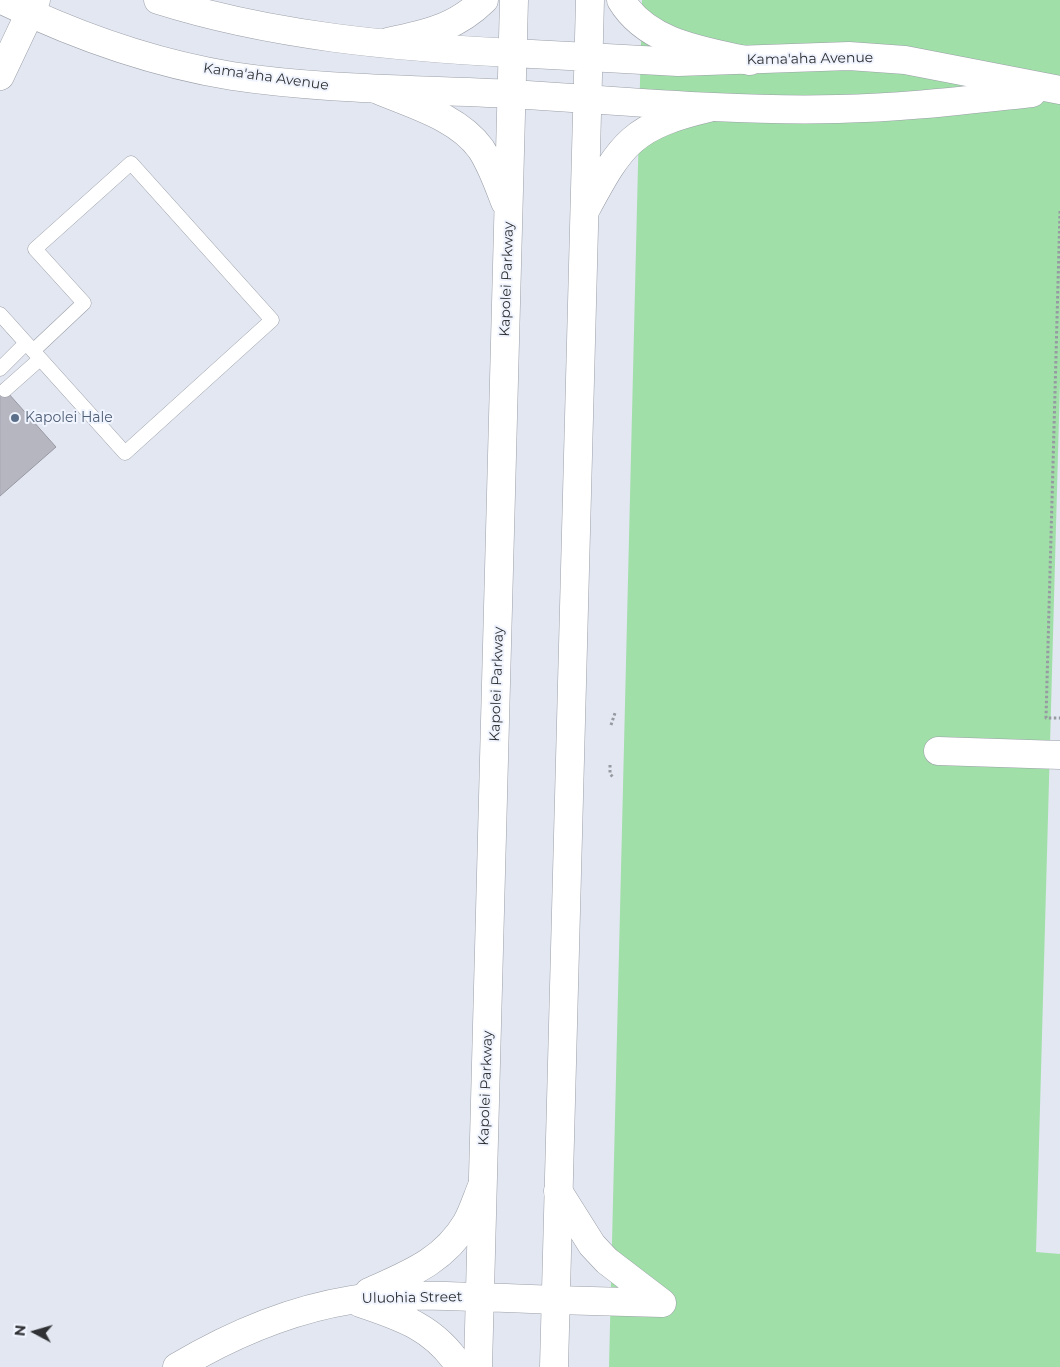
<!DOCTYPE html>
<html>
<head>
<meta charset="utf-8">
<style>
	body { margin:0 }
	#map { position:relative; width:1060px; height:1367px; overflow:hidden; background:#e2e7f1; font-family:Montserrat,sans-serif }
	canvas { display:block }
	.north { position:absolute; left:10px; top:1307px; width:50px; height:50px; -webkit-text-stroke:4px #f0f4fe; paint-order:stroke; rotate:276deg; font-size:14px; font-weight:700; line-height:20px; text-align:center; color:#2f3134 }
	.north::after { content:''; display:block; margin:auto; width:18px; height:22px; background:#2f3134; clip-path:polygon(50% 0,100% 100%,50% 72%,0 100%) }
</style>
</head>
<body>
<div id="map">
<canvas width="1060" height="1367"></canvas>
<div class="north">N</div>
</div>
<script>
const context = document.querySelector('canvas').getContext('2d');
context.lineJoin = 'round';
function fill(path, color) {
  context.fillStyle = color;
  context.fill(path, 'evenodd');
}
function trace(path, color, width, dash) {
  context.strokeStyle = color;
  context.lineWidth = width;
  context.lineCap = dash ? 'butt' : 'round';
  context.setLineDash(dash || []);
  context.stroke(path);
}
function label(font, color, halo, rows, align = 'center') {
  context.font = font + ' Montserrat,sans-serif';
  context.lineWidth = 4;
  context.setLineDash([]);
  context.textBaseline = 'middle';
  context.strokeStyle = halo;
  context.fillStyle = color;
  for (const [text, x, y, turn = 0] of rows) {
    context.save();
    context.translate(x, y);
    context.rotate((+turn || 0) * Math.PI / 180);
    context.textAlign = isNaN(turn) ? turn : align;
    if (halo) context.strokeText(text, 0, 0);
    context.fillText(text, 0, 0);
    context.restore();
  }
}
const green = new Path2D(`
	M642,0h418v381l-24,871 24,2v113h-451z`);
const building = new Path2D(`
	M0,384l56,63 -56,49z`);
const path = new Path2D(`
	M1060,211l-14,507h14
	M611,725l4,-12
	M610,765v9l3,3`);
const service = new Path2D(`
	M0,314l125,139 147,-133 -141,-157 -96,86 49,54 -51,48
	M0,369l26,-26
	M5,390l35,-31`);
const minor = new Path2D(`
	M588,57l90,5 171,-6 56,4 155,30
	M587,99c84,6 167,12 251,10 65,-1 129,-9 194,-16
	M938,751l122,4
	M558,1191l34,54 15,16 55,42
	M369,1292c40,-18 75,-31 98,-70 6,-11 10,-24 15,-36
	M556,1300l106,3
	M360,1303c42,14 75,25 100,64
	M177,1367c54,-32 112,-57 174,-67 42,-7 87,-4 130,-3`);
const tertiary = new Path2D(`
	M2,0c72,35 151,63 230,76 93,14 187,13 280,18
	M158,0c114,36 236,47 355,53
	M0,76l36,-76`);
const secondary = new Path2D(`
	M621,0c26,44 84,51 129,61
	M388,42c39,-9 66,-13 96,-42
	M513,53l75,4
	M378,90c35,15 80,27 103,59 11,17 17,35 24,53
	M512,94l75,5
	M586,209c36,-67 47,-83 123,-101
	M481,1297l75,3
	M478,1367l36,-1367
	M554,1367l36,-1367`);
const markers = [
	[15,418,5,"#5c6f8a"]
];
const streetNames = [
	["Kama'aha Avenue",810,59,-1],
	["Kama'aha Avenue",266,77,8],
	["Kapolei Parkway",507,279,-88],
	["Kapolei Parkway",497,684,-88],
	["Kapolei Parkway",486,1088,-88],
	["Uluohia Street",412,1298,-1]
];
const serviceNames = [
	["Kapolei Hale",25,418]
];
fill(green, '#a0dfa7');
fill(building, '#b5b6c0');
trace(building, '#9898a2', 1);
trace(service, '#9b9fa8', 15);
trace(minor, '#9b9fa8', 29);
trace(tertiary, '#9b9fa8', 29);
trace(secondary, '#9b9fa8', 29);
trace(path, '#969aa1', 3, [2.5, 2.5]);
trace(service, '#fff', 14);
trace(minor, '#fff', 28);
trace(tertiary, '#fff', 28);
trace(secondary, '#fff', 28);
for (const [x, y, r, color] of markers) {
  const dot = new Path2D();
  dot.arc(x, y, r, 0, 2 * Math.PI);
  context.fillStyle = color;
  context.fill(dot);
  trace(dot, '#f0f4fe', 2);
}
label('14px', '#2f3134', '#f0f4fe', streetNames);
label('14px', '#4e5e75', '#f0f4fe', serviceNames, 'left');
</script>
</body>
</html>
